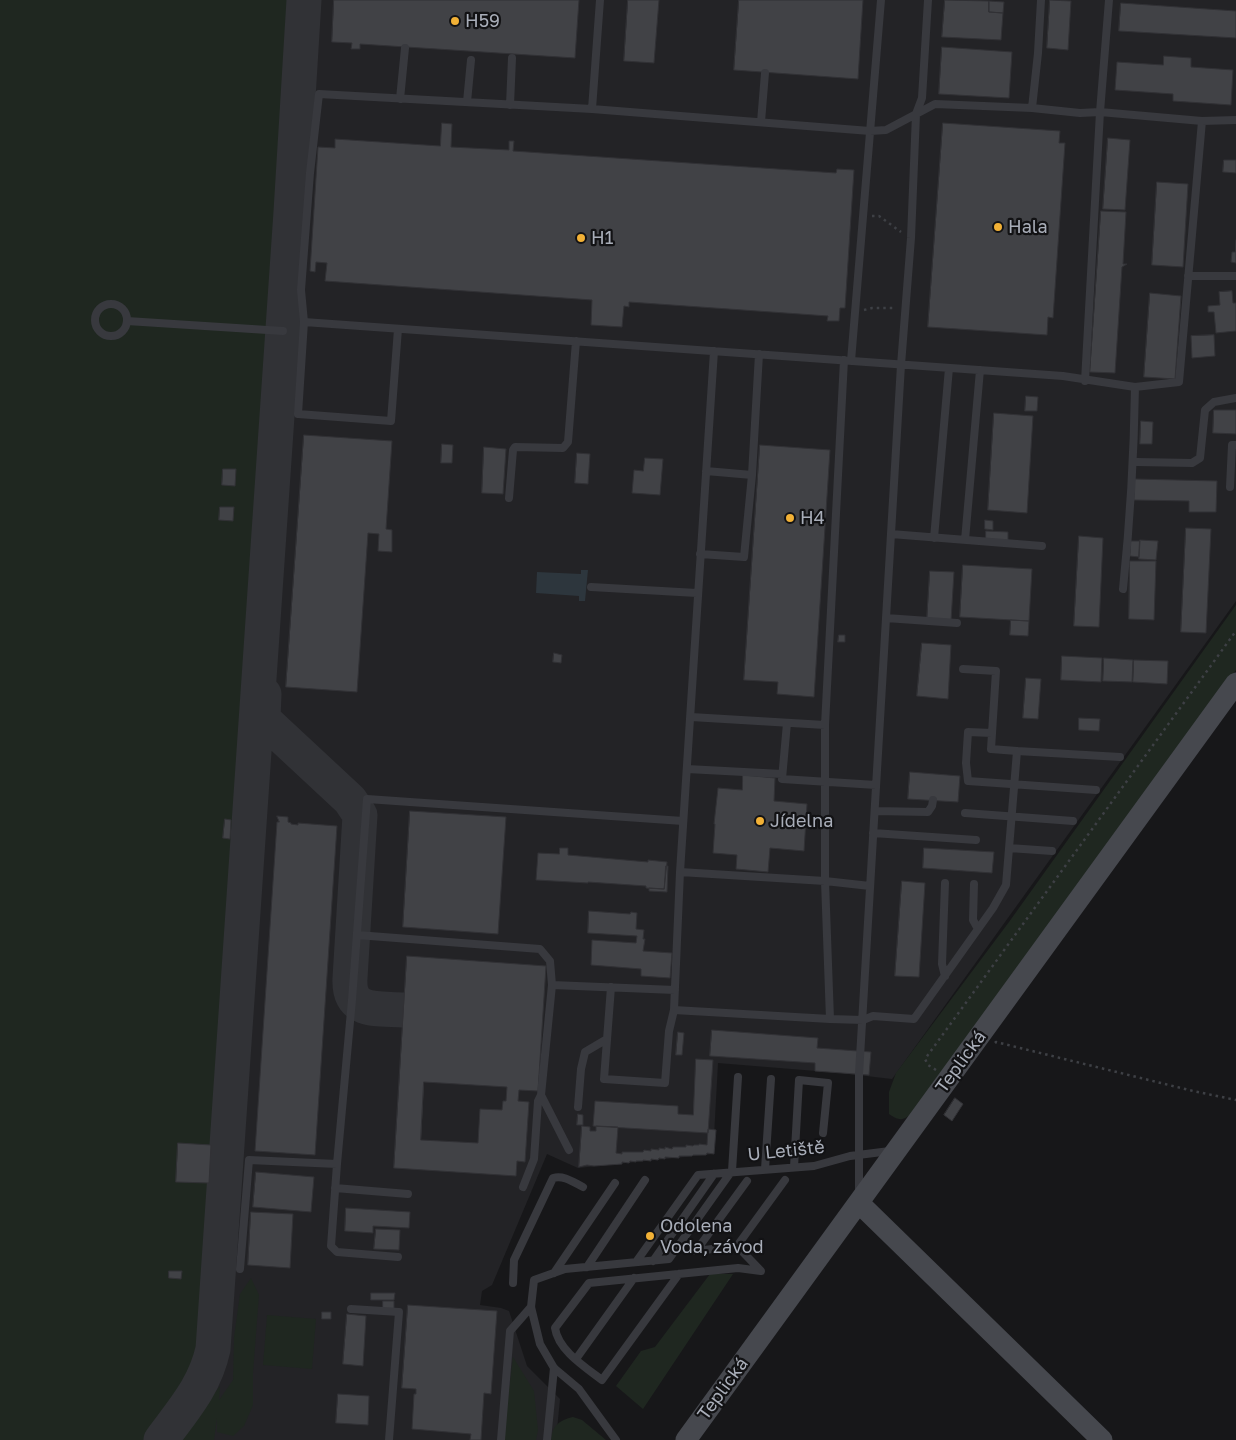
<!DOCTYPE html>
<html>
<head>
<meta charset="utf-8">
<style>
	body { margin:0 }
	canvas { display:block; background:#171719 }
</style>
</head>
<body>
<canvas width="1236" height="1440"></canvas>
<script>
const context = document.querySelector('canvas').getContext('2d');
context.lineJoin = 'round';
function fill(path, color) {
  context.fillStyle = color;
  context.fill(path, 'evenodd');
}
function trace(path, color, width, dash) {
  context.strokeStyle = color;
  context.lineWidth = width;
  context.lineCap = dash ? 'butt' : 'round';
  context.setLineDash(dash || []);
  context.stroke(path);
}
function label(font, color, halo, rows, align = 'center') {
  context.font = font + ' "Golos Text",sans-serif';
  context.lineWidth = 4.5;
  context.setLineDash([]);
  context.textBaseline = 'middle';
  context.strokeStyle = halo;
  context.fillStyle = color;
  for (const [text, x, y, turn = 0] of rows) {
    context.save();
    context.translate(x, y);
    context.rotate((+turn || 0) * Math.PI / 180);
    context.textAlign = isNaN(turn) ? turn : align;
    if (halo) context.strokeText(text, 0, 0);
    context.fillText(text, 0, 0);
    context.restore();
  }
}
const built = new Path2D(`
	M0,0h1236v601l-344,478 -51,-6 -123,-10 -5,91 -135,14 -31,-14 -55,131 -10,6 -2,14 21,3 8,3 18,55 33,33 -4,41h-556z`);
const green = new Path2D(`
	M0,0h290l-92,1348c-4,32 -36,66 -55,92h-143z
	M1236,605v65l-320,441c-12,8 -14,12 -27,3v-22l7,-19 113,-151z
	M710,1274h23l-90,135 -27,-23 25,-35 14,-4z
	M251,1278l8,17 -6,78v32l-9,21 -11,10 -16,-4v-14l-3,22h-36l42,-54 -1,14 14,-20 1,-43 6,-43z
	M267,1315l49,4 -4,50 -49,-4z
	M513,1357l21,34 4,39 -2,10h-33z
	M573,1417l9,3 24,20h-55c1,-14 8,-20 22,-23z`);
const water = new Path2D(`
	M581,570h7l-3,31h-6v-5l-43,-3 1,-21 44,2z`);
const taxiway = new Path2D(`
	M264,694l-1,25 87,81 10,15 -10,163c-2,36 27,30 54,32
	M161,1440c22,-30 44,-54 52,-91l78,-1137 13,-212`);
const building = new Path2D(`
	M334,0h245l-4,58 -215,-14v5h-9l1,-6 -20,-1z
	M628,0h31l-5,63 -30,-2z
	M739,0h124l-5,79 -124,-9z
	M945,0l44,1v11l14,1 -2,27 -59,-3z
	M1050,0l21,1 -3,49 -21,-2z
	M989,1l15,1 -1,11 -14,-1z
	M1121,3l115,8v27l-117,-7z
	M942,47l70,5 -3,46 -70,-4z
	M1164,56l27,2v9l42,3 -2,35 -58,-4v-7l-58,-4 2,-28 46,3z
	M442,123l10,1 -1,23 58,3v-9h5l-1,10 323,22 1,-4 17,1 -9,138h-5l-1,13h-12l1,-5 -199,-14v5l-5,-1 -2,21 -31,-2 1,-25 -267,-19 2,-18 -11,-1 -1,10 -5,-1 8,-124 17,1v-9l105,7z
	M943,123l117,8 -1,12h6l-12,175 -5,-1 -1,18 -119,-8z
	M1108,138l22,2 -5,70 -22,-1z
	M1224,160h12v13l-13,-1z
	M1157,182l31,2 -5,83 -31,-2z
	M1101,211l25,1 -3,52h4l-5,3 -7,106 -25,-1z
	M1236,240v23l-5,-1 1,-10h3z
	M1232,291l1,12h3v28l-20,2 -2,-21h-6v-6l12,-1 -1,-13z
	M1150,293l31,3 -6,83 -31,-2z
	M1214,335l1,21 -23,2 -1,-22z
	M1026,396l12,1 -1,14h-12z
	M1214,410h22v24l-23,-1z
	M994,413l39,3 -6,97 -39,-3z
	M1141,421l12,1 -1,22h-12z
	M304,435l88,6 -6,88 6,1v22l-14,-1 1,-17 -11,-1 -11,159 -71,-5z
	M442,444l11,1 -1,18h-11z
	M760,445l70,5 -16,247 -37,-3 1,-12 -34,-2z
	M484,447l22,2 -3,45 -21,-1z
	M577,453l13,1 -2,30 -13,-1z
	M645,458l18,1 -3,36 -28,-2 2,-23 9,1z
	M223,469h13l-1,17 -13,-1z
	M1135,479l82,2 -1,31h-27v-11l-55,-1z
	M220,507h14l-1,14 -14,-1z
	M985,520l8,1v9l-8,-1z
	M1186,528l25,1 -5,104 -25,-1z
	M986,531l22,1v9l-22,-1z
	M1079,536l24,2 -4,89 -25,-1z
	M1140,540l18,1 -2,19 -17,-1z
	M1131,541h9l-1,16 -9,-1z
	M1130,561h26l-2,59 -25,-1z
	M963,565l69,4 -3,52 -69,-4z
	M930,571l24,1 -3,49 -24,-1z
	M1011,620l18,1 -1,15 -18,-1z
	M839,635h6v7h-7z
	M922,643l29,2 -3,54 -31,-3z
	M554,653l8,2 -1,8 -8,-1z
	M1062,656l40,2 -1,24 -40,-2z
	M1104,658l29,2 -1,22 -29,-1z
	M1134,660l34,1 -1,23 -34,-2z
	M1026,678l15,1 -3,40 -15,-1z
	M1079,718l21,1 -1,12 -20,-1z
	M910,772l50,4 -2,26 -50,-3z
	M743,775l32,3 -1,23 33,3 -3,47 -34,-3 -2,24 -32,-3 1,-14 -24,-2 2,-29h-1l4,-36 24,2z
	M410,811l96,6 -8,117 -95,-7z
	M277,816l11,1v5l3,1v1l7,1v-2l39,3 -22,329 -60,-4 22,-329h2z
	M225,819l6,1 -1,19 -7,-1z
	M560,848h8v7l80,7v-2l19,2 -3,27 -18,-1v-2l-58,-4v1l-52,-3 2,-27 21,1z
	M924,848l70,4 -2,21 -69,-5z
	M666,866h2l-1,26 -18,-1v-3l15,1z
	M902,881l23,2 -6,94 -24,-1z
	M589,911l41,3 1,-2 6,1 -1,16 8,1 -1,9h2l-2,12 29,2 -2,25 -29,-2v-7l-50,-4 1,-25 44,3 1,-7 -49,-3z
	M407,956l139,10 -8,125 -19,-1 -1,11 11,1 -4,60 -8,-1 -1,15 -122,-8zM424,1082l83,5 -1,14h-3l-1,9 -22,-1 -2,34 -57,-3z
	M712,1030l106,8 -1,10 54,4 -2,23 -54,-4v-8l-105,-7z
	M678,1032l6,1 -2,22h-6z
	M696,1059l17,1 -5,73 -115,-7 2,-25 83,5v8l15,1z
	M955,1098l8,6 -11,17 -8,-6z
	M578,1114l5,1v10h-6z
	M582,1126l8,1v4h6v-5l22,1 -2,26 6,1v-2h21l1,-2 7,1v-2l8,1v-2l6,1v-2l7,2 1,-2h13v-2l7,1 1,-1h5v-1l8,1 1,-16 8,1 -2,24 -7,-1 -1,2h-13l-1,1h-13v2l-14,-1v2l-6,-1 -1,2 -7,-1v2l-8,-1v1h-7v1l-6,-1 -1,2 -7,-1v2l-28,2 -7,-1 -8,2z
	M178,1143l33,2 -2,38 -33,-1z
	M256,1172l58,5 -3,35 -58,-5z
	M346,1208l64,4 -1,16 -36,-2v7l-28,-2z
	M251,1212l42,2 -3,54 -42,-3z
	M376,1229l24,1 -1,20 -25,-1z
	M169,1271h13l-1,8 -12,-1z
	M371,1293h24l-1,7h-23z
	M383,1301h11v8h-11z
	M408,1305l89,6 -6,83 -7,-1 -3,47h-11l1,-6 -59,-5 2,-35h2v-5l-14,-1z
	M322,1312h9v7h-9z
	M347,1314l19,2 -3,50 -20,-2z
	M338,1394l31,2 -1,29 -32,-2z`);
const path = new Path2D(`
	M872,216h7l22,16
	M864,310l8,-2h24
	M995,1043l1,-1 197,49 43,9
	M936,1070l-8,-5 -3,-6 311,-428`);
const lane = new Path2D(`
	M400,99l5,-51
	M467,102l4,-42
	M510,105l2,-47
	M1032,108l6,-55 3,-53
	M592,109l278,22 16,-1 49,-26 97,4 48,5 20,-1 102,9 34,-1
	M761,122l4,-49
	M1188,276h48
	M95 320a16 16 0 1 1 32 0a16 16 0 1 1-32 0Z
	M127,321l156,10
	M304,322l-3,-32 9,-117 9,-79 273,15 8,-109
	M398,329l-7,92 -93,-7 6,-92 759,54 72,11c-1,68 -5,135 -12,202
	M714,351l-34,521 -6,138 156,9 33,1 10,-4 41,3 79,-111 13,-23 11,-134 103,6
	M851,361l30,-361
	M1085,381l15,-269 9,-112
	M1135,387l44,-5 23,-261
	M1137,462l55,1 8,-5 5,-48 9,-8 22,-4
	M706,471l46,4 7,-121
	M1230,487l2,-42h4
	M509,498l4,-48 2,-3 48,1 5,-6 8,-101
	M891,534l151,12
	M934,538l15,-170
	M965,540l15,-170
	M700,554l44,3 8,-82
	M591,587l106,6
	M886,618l71,5
	M963,669l33,2 -5,78 26,2
	M691,717l134,8
	M787,723l-5,56 94,6
	M992,733l-24,-1 -2,31 2,18 128,9
	M687,769l95,5
	M875,811l53,1 4,-6 1,-6
	M965,813l108,8
	M873,833l103,7
	M1009,848l43,3
	M680,872l145,9 45,5
	M945,883l-3,81 3,12
	M974,884l-1,36 5,9
	M357,935l183,14 10,12 2,24 -11,110 28,55
	M552,985l123,5
	M611,987l-7,92 61,4 4,-52 5,-21
	M830,1019l-5,-138v-156l19,-365
	M578,1107l3,-38 4,-17 22,-13
	M337,1164l-6,82 6,6 61,5
	M794,1167l5,-87 29,3 -5,50
	M765,1169l6,-90
	M732,1171l6,-94
	M523,1187l11,-28 4,-58 3,-6
	M335,1188l73,6
	M859,1193v-119l42,-709 10,-127 5,-124 6,-16 6,-98
	M737,1246l-41,5 51,-70
	M653,1261l61,-87
	M636,1262l62,-87 116,-9 36,-10 40,-5
	M587,1267l58,-87
	M240,1269l9,-109 88,4 15,-164 15,-201 316,22
	M554,1273l61,-90
	M679,1274l-77,106c-17,-13 -44,-30 -47,-52l34,-45 149,-15 23,3 -24,-25 48,-66
	M513,1283l1,-23 39,-82c11,-3 20,4 30,9
	M351,1309l48,3 -10,128
	M576,1359l58,-81
	M501,1440l9,-109 21,-24
	M547,1440l7,-72
	M616,1440l-37,-51 -25,-21 -14,-24 -9,-37 3,-27 31,-11 104,-10 62,-87`);
const secondary = new Path2D(`
	M859,1203l243,237
	M686,1440l550,-757`);
const markers = [
	[455,21,5,"#f2b136"],
	[998,227,5,"#f2b136"],
	[581,238,5,"#f2b136"],
	[790,518,5,"#f2b136"],
	[760,821,5,"#f2b136"],
	[650,1236,5,"#f2b136"]
];
const poiNames = [
	["H59",465,21],
	["Hala",1008,227],
	["H1",591,238],
	["H4",800,518],
	["Jídelna",770,821],
	["Odolena",660,1226],
	["Voda, závod",660,1247]
];
const streetNames = [
	["Teplická",961,1062,-54],
	["U Letiště",786,1151,-6],
	["Teplická",723,1389,-54]
];
fill(built, '#232326');
fill(green, '#1f2720');
fill(water, '#2d363d');
trace(taxiway, '#313236', 35);
fill(building, '#414246');
trace(building, '#313135', 1);
trace(path, '#3e4045', 2.5, [2.5, 4]);
trace(lane, '#38393e', 8);
trace(secondary, '#46484e', 21);
for (const [x, y, r, color] of markers) {
  const dot = new Path2D();
  dot.arc(x, y, r, 0, 2 * Math.PI);
  context.fillStyle = color;
  context.fill(dot);
  trace(dot, '#121214', 2);
}
label('18px', '#a9aeb9', '#121214', poiNames, 'left');
label('18px', '#a9aeb9', '#121214', streetNames);
</script>
</body>
</html>
